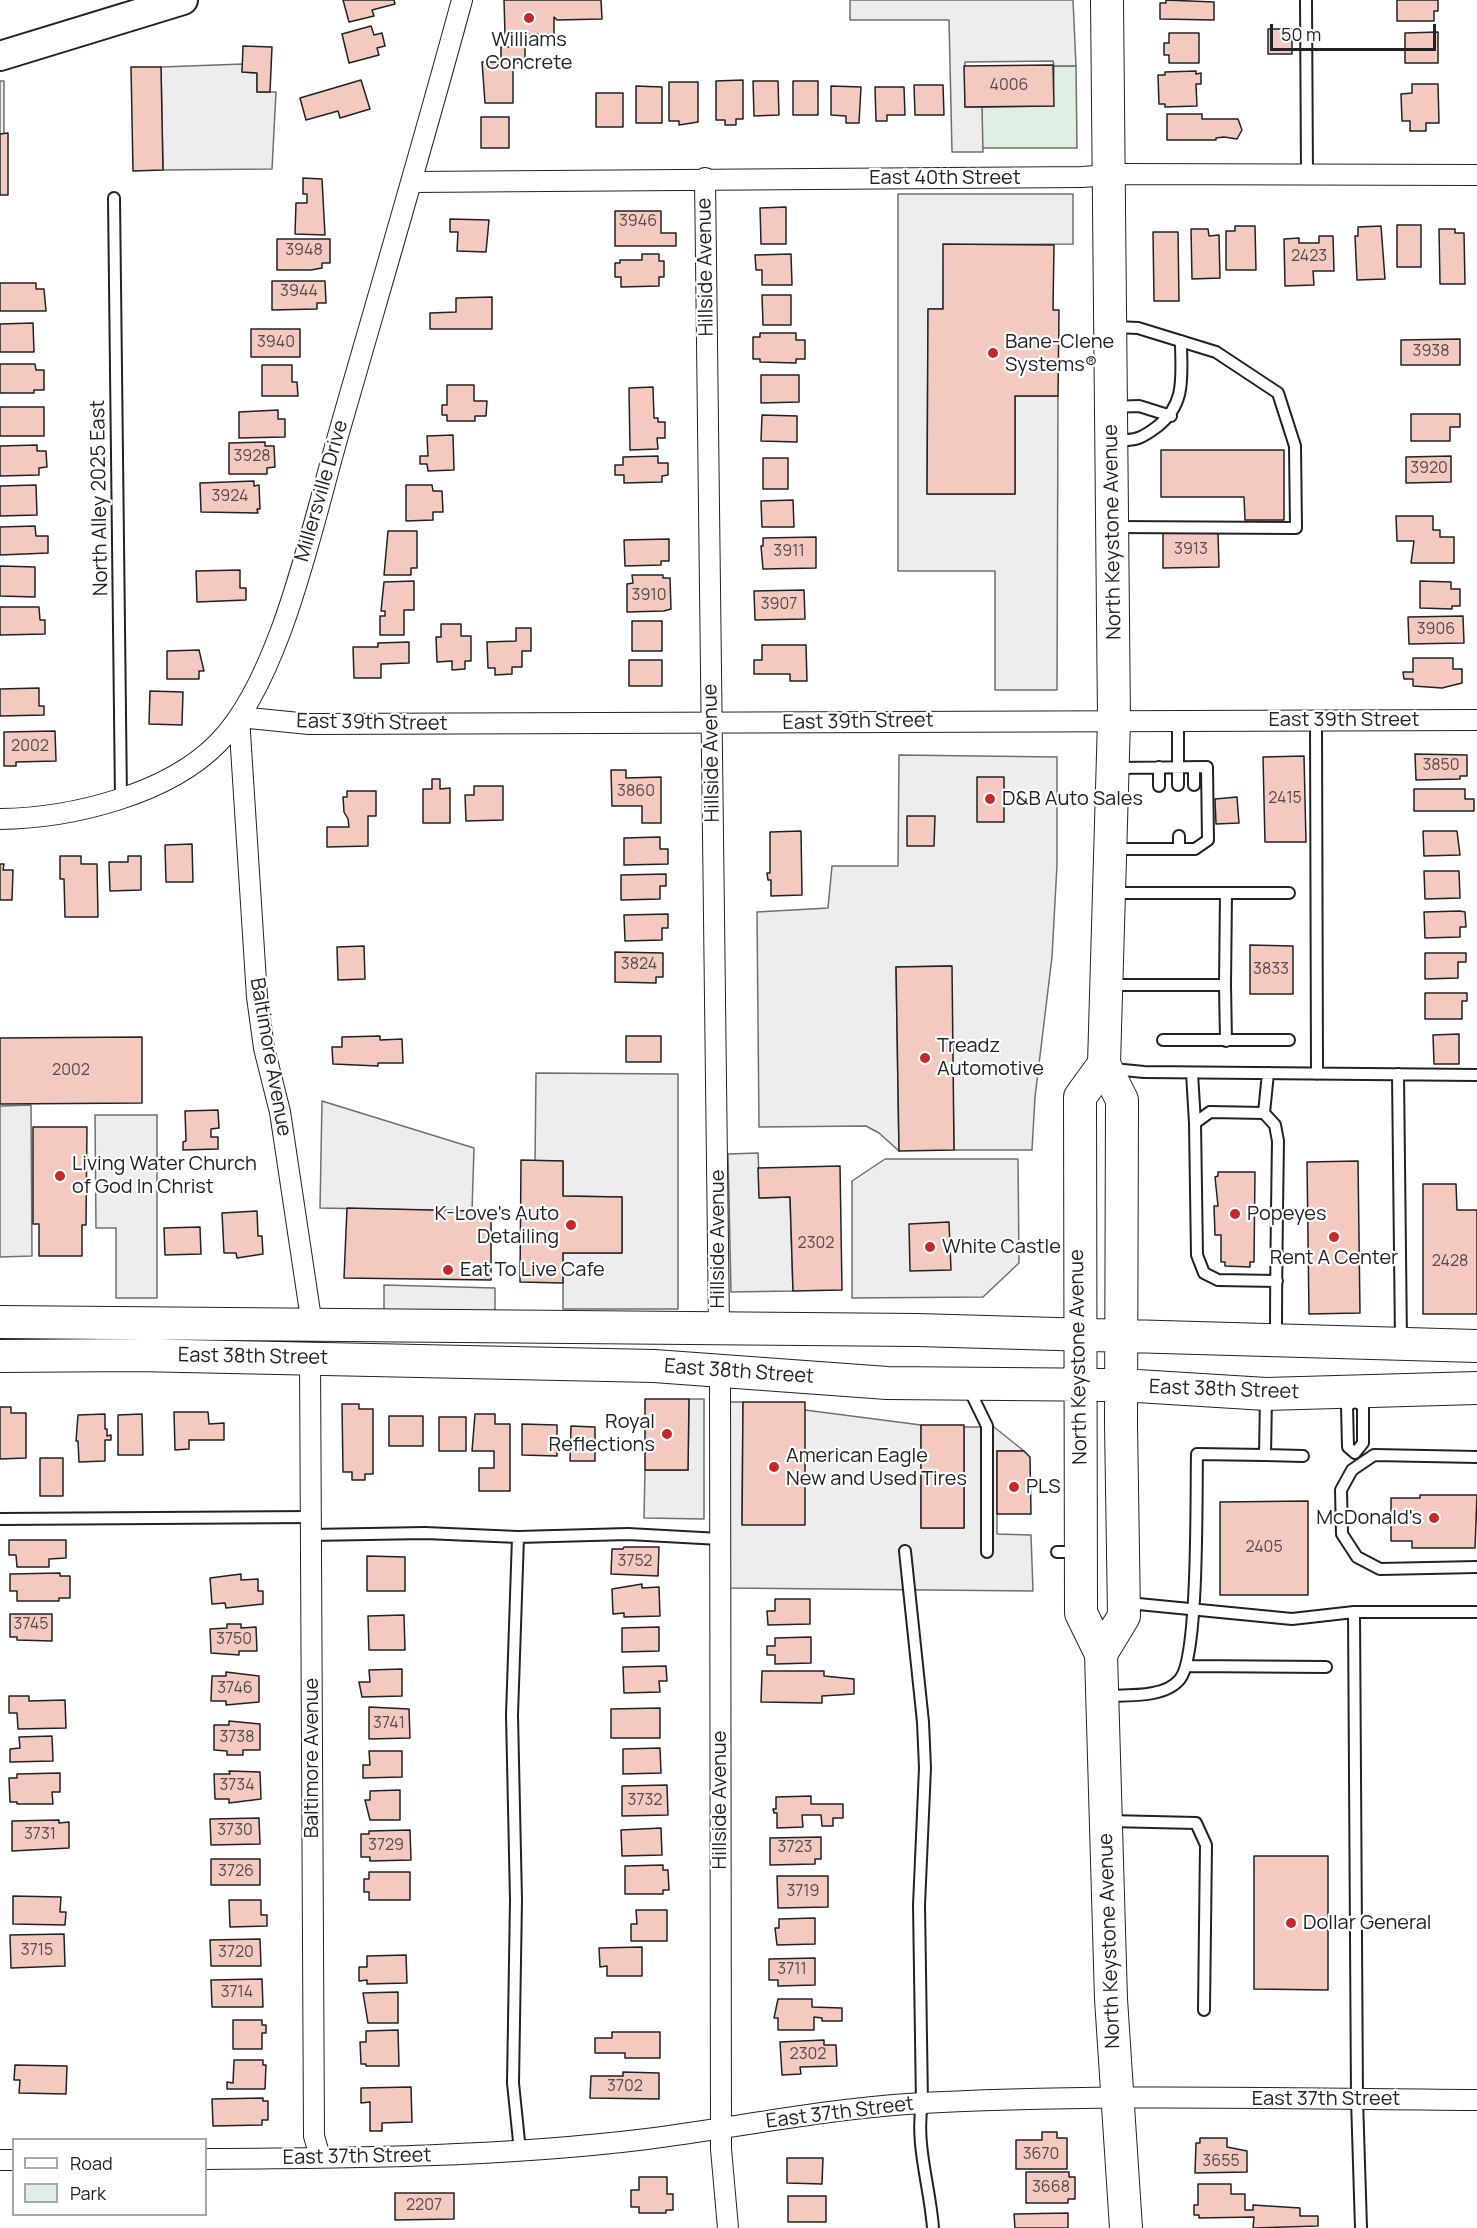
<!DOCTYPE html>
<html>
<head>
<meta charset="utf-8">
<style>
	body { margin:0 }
	#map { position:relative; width:1477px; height:2228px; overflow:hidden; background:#fff; font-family:Manrope,sans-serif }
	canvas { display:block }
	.legend { position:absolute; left:12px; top:2138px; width:195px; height:78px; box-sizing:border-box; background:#fff; border:2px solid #a7a7a7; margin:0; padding:8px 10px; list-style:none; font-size:18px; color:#222 }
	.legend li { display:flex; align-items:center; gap:12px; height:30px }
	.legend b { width:30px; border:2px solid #a7a7a7 }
	.scale { position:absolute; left:1270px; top:24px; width:166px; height:27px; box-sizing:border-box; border:3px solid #222; border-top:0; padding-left:8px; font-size:18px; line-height:21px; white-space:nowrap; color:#222; -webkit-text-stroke:4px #fff; paint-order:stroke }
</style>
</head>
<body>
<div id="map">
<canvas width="1477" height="2228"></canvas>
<ul class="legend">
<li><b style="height:8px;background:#fff"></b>Road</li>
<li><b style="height:16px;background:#e0efe3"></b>Park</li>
</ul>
<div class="scale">50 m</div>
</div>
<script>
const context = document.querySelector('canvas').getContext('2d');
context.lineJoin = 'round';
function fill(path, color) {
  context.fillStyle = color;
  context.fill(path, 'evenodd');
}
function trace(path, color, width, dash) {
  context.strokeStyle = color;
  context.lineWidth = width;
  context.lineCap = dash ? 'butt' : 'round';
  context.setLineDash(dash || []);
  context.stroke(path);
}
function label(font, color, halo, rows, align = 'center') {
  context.font = font + ' Manrope,sans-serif';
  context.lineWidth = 4.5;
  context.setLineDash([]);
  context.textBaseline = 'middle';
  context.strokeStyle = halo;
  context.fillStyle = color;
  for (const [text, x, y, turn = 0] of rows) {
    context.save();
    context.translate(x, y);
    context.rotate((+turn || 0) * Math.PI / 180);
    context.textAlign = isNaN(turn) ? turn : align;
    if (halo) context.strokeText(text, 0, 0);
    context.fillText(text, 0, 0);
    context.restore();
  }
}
const green = new Path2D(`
	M1054,66h22l1,82h-95v-41l71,-1z`);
const parking = new Path2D(`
	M850,0h223l3,66h-22l-1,-5 -88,1v45h17l1,45h-31l-3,-132h-99z
	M243,64l-1,8 15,1v19h19l-4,77 -109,1 -2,-103z
	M0,81h4v53h-4z
	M898,194h175v50l-129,1 -1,64h-15l-1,185h88v-98h43l-1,294h-62v-119h-97z
	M899,755l158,2v108l-5,92 -17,140 -3,53h-78l-3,-184 -55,1 3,184 -20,-18 -13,-7 -107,1 -2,-215 71,-4 4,-42h66z
	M536,1073l142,1v235h-115v-56h59v-56l-59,-1v-35h-28z
	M322,1101l152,47 -2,63 -152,-3z
	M31,1105l1,151 -32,1v-151z
	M95,1115h62v183h-41v-70h-20z
	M758,1153l2,45 30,-1 3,94 -62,1 -3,-138z
	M885,1159h133l1,104 -36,34 -131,1v-117z
	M384,1285l111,3v26l-111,-3z
	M689,1399h15v120l-60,-1 1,-48h43z
	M725,1402h18l-1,122 63,-114 116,15v103h43v-101h30l30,24h-27v83l34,1 2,56 -306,-3z`);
const building = new Path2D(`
	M343,0h51l1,4 -23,6 2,6 -25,6z
	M504,0h97l1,19 -45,1 -3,-3v17l-49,1z
	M1166,0l48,2v18l-54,-1v-16h6z
	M1397,0h41v11h-4v10h-37z
	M371,26l3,9 8,-2 3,13 -8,2 2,7 -30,8 -7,-29z
	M1268,29h24v25h-24z
	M1438,32v31h-33v-30z
	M1169,33h30v30h-30v-8h-5v-12h5z
	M243,46l29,1 -2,45h-13v-19l-15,-1z
	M501,47h24v16h-12v40h-28l-3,-41h19z
	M1053,65l1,41 -89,1 -1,-41z
	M131,67h30l2,103 -30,1z
	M1196,71v3l5,-1v11h-5l1,22 -32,1v-3h-6l-1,-29h7v-3z
	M361,80l9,29 -30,9 -2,-7 -32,9 -6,-22z
	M743,80v39h-7v6h-11v-5h-9v-39z
	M753,81h25l1,34 -25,1z
	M793,81h25v34h-25z
	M669,82h29v40l-19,3v-4h-10z
	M1412,84h26l1,39h-13v8h-16v-10h-8l-1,-27 11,-1z
	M914,85h29l1,30h-29z
	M636,86l26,1v36h-26z
	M831,86l30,1 -2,36h-13v-7l-15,-1z
	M875,87h29l1,28h-18v6h-11z
	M596,93h27v34h-27z
	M1167,114h35v5h36l4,11 -5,9 -13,-2 -8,1v2h-49z
	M481,117h28v31h-28z
	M8,133v62h-8v-61z
	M303,178l19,1 3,56 -30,-1 1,-31h11v-9h-4z
	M786,207v37h-25l-1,-36z
	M615,211h46v22h15v13h-61z
	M450,219l39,1 -3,32 -29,-1 1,-19h-8z
	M1397,225h24v42h-24z
	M1235,226h20l1,44h-30v-39h9z
	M1381,226l4,53 -28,1 -2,-44h3v-9z
	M1191,229h17l1,7 10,-1 1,43 -28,1z
	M1439,229h16v4h9l1,51h-25z
	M1153,232h25l1,69h-25z
	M1319,236h14l1,35h-21l1,14 -29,1 -1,-47 15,-1v5h20z
	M277,239h53v24h-8v5l-11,2h-34z
	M943,244l111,1 -1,65h6l-1,86h-43v98h-88l1,-185h15z
	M642,254h17v7h5v16h-5v9l-38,1v-10h-6v-14h5v-3h22z
	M791,254l1,31h-30v-15h-6l-1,-15z
	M272,281h53l1,22h-9v6l-45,1z
	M0,283h36v6h8l2,22h-46z
	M762,295h29v30h-28z
	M492,297v32h-62v-16l26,-1v-14z
	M33,323l1,29h-34v-28z
	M251,329h49v28h-49z
	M760,333h36v7h9v19h-9v4l-36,-1v-3h-7v-22h7z
	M1460,339v26h-59v-25z
	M0,364h35l1,6h8v20h-10v3h-34z
	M262,365h30v17h5l1,14h-36z
	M761,375h38v27l-38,1z
	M447,385h27v16h13l-1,15h-11v5h-28v-6h-5v-10h5z
	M653,387l1,31h4v4h7v16h-8l1,11 -28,1 -1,-62z
	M0,407h44v29h-44z
	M278,410v9h7v18l-46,1v-26z
	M1411,414h49v13h-10v14h-39z
	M762,415l35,1v26l-36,-1z
	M453,435l1,35 -26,1 -1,-7h-7v-8h8l-1,-20z
	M265,442v4h9l1,21 -8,1v6h-38v-31z
	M37,445v6h9l1,16 -8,1v7l-39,1v-30z
	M1161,450h123v70h-39l-1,-23h-83z
	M658,456v7h10v12l-6,1v6l-38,1v-8h-9v-10h8v-8z
	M1451,456v26l-45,1v-26z
	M763,458h25v31h-25z
	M254,481v5l5,-1 1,24h-3l1,4 -57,-1 -1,-29z
	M36,485l1,30 -37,1v-30z
	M406,485h26l1,6h9l1,21h-10v8l-27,1z
	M793,500l1,27h-32l-1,-26z
	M1396,516h37v14h7v7h14v26h-43l3,-22h-17z
	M35,526l1,10h12v17l-48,2v-28z
	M388,531h29v37h-6v7h-27z
	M1163,533h55l1,34 -56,1z
	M816,537v31l-53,1 -2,-23h2v-8z
	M669,539v22h-8v4l-36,1 -1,-26z
	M0,566l35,1v30l-35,-1z
	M240,570v18h6v12l-49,2 -1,-31z
	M632,575h31v3h7l1,31 -7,2 -37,1v-28l6,-1z
	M414,581v29h-10v25h-24v-19h5v-5h-4l3,-29z
	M1420,581l31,1v7h9v17h-8v3l-32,-1z
	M804,590l1,29 -50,1 -1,-29z
	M0,607h39l1,13h5v14l-45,1z
	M1463,616l1,27 -55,1 -1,-27z
	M632,621h30v30h-30z
	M441,624h20v12h10v25h-6v8l-13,1v-9l-15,1 -1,-25h5z
	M516,628h15v23h-9v16h-10v7l-17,1v-7h-7l-1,-26 29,-1z
	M409,642v21l-28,1v14h-27l-1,-31h25v-4z
	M762,645h44l1,36h-17v-7h-36v-14h8z
	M199,650l5,21h-5v8h-32v-28z
	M1413,658h40v11h9v14l-20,5 -29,-2v-7h-9l-1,-7h10z
	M629,660h33v26h-33z
	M39,688v18h5v9l-44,1v-27z
	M150,691l33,1 -1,33 -33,-1z
	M55,731l1,30 -40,1v4h-12v-34z
	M1415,754l52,1v21h-7v3l-44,1z
	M1304,756l2,86h-41l-2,-85z
	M611,770h15v8l35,-1v46h-19v-17h-30z
	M977,777h27v45h-27z
	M432,779h8v10l10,-1v35h-27v-34h9z
	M474,786h29v34l-37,1 -1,-26h9z
	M1414,789h51v10h9v12h-60z
	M347,791h29v25h-8v30l-41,1v-20h22l-1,-8 -4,-7 -1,-15h4z
	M1237,797l2,26 -23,1 -1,-25z
	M907,816h28l-1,30h-27z
	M801,831l1,64 -31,1v-16h-3l-1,-7h3v-41z
	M1423,831h34l3,24 -36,1z
	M660,837v12h8v15l-44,1v-27z
	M192,844l1,38h-27l-1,-37z
	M60,856h21v8h16l1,53h-33l-1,-38h-4z
	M128,856h13v34l-31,1 -1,-29h19z
	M0,864h4l-1,6h10l-1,30h-12z
	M1424,871h35l1,27 -35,1z
	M666,874v12h-6v13l-39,1v-25z
	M1460,911l5,1 1,15h-6v10l-35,1 -1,-26z
	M668,914v14h-6v12l-37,1 -1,-26z
	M1250,945l43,1v48h-43z
	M364,946l1,33 -27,1 -1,-33z
	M615,952l48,1v24h-7v6l-41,-1z
	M1425,953h41v9h-8v16l-33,1z
	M952,966l2,184 -55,1 -3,-184z
	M1425,993h42v8h-5v18h-37z
	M1459,1034v30h-25l-1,-29z
	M380,1036v4l22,-1 1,24h-25v3l-45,-2 -1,-17h10v-10z
	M626,1036h35v26h-35z
	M142,1037v66l-142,1v-66z
	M218,1110l1,18 -8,1v8h7v12l-35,1v-8l3,-1 -1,-30z
	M33,1127h54l-1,98h-4v31h-43v-32h-6z
	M521,1160l42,1v35l59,1v56h-59v30l-43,-1z
	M1358,1161l2,152 -51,1 -2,-152z
	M840,1166l2,124 -49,1 -3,-94 -31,1 -1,-30z
	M1218,1172h37l-1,90h-4v5l-25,-1v-4h-4v-27h-6l-1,-29h4l-3,-29 3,-1z
	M1423,1184h33l1,26h20v104h-54z
	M347,1208l125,3 19,6v63l-147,-2z
	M257,1211l1,25h4l1,18 -26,4 -1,-5h-12l-2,-40z
	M949,1222l2,48 -41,1 -1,-47z
	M200,1227l1,27 -36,1 -1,-27z
	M645,1399h44l-1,71h-43z
	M743,1402h62v123h-63z
	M342,1404h17v5h14v65h-8v6h-13v-8h-9z
	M0,1407h11v6h15v45l-26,1z
	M174,1412h34l1,12 15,-1v17h-35v9l-14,1z
	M105,1414v15h2v7l4,-1v5h-6v21l-26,1 -1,-21h-2l2,-26z
	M142,1414l1,41h-25v-40z
	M475,1414h20v10h15v67h-31v-23h15v-17h-22z
	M389,1416h34v30h-34z
	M439,1417h27v34h-27z
	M522,1424l35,1v31l-35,-1z
	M921,1425h43v103h-43z
	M571,1426l24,1v34h-25z
	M997,1451h27l6,6 1,57h-34z
	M40,1458h23v38h-23z
	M1420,1495h57l-2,53h-63v-7h-21v-43h29z
	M1308,1501v94h-88v-93z
	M9,1540h57v18l-17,1v8h-32l-1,-12h-7z
	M624,1547h35l-1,29 -47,-2 1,-25h11z
	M367,1556l38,1v34h-38z
	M60,1573v3h10v22h-11v3h-42v-10h-7v-17z
	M241,1574v6l17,-1v12h5v13l-37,4 -1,-5 -13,1 -2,-26z
	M642,1584v4l17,-1 1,29 -36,1v-4l-11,1 -1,-25z
	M775,1599h35v25l-42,1 -1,-14h8z
	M10,1614h42v27l-35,-1v-3h-7z
	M404,1615l1,35h-36l-1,-34z
	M227,1624h14v4l15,-1 1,24h-18v4l-28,-2 -1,-24 17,-1z
	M659,1627v24l-37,1v-24z
	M811,1637v26l-36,1v-9h-8v-9h8v-8z
	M666,1666l1,15h-8l1,11 -36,1 -1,-26z
	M402,1669v27l-40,1 -3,-15h11l-1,-12z
	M762,1671h62v5l30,3v15l-32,2v7l-61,-1z
	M226,1672l33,4v26l-33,3v-4h-15l1,-25h14z
	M9,1696h20v5l36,-1 1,28 -48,1 -1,-16h-8z
	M369,1707l40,2 1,29 -41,1z
	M660,1708v30h-49v-29z
	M229,1721l31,3v26h-17v5h-16v-4l-13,-1v-25h15z
	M52,1736l1,25 -43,1v-13l10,-1 -1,-11z
	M660,1748l1,25 -38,1v-25z
	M369,1751h33v26l-39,1v-13h7z
	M229,1771l31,1 1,27 -32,4v-4h-14l-1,-25h16z
	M60,1773v19h-8l1,12h-36v-2h-7l-1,-24h8v-4z
	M667,1785l1,30 -46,1v-30z
	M400,1790v30h-30l-5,-20h5v-9z
	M811,1796v8h32v14h-10v8h-11l-1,-11h-19l1,12 -26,1v-15h-3l-1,-4h3v-12z
	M259,1818l1,26 -49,1 -1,-26z
	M59,1820v3l10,-1v26l-57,3v-30z
	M661,1828l1,27 -40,1 -1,-26z
	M410,1830l1,30 -41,1v-4h-9v-23h8v-3z
	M821,1837v22h-6v5l-45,1v-27z
	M1254,1856h74v134l-74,-1z
	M211,1859h49v26h-49z
	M663,1865v5h5l1,20h-6v4h-38v-28z
	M369,1872h41v28h-41v-8h-5v-13h5z
	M777,1876h51v31l-50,1z
	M13,1896l48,1 -1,15h6l-1,13 -52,-1z
	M229,1900h32v15h6v11l-37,1z
	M636,1910h31v31h-36v-17h6z
	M815,1918v26l-38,1 -2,-17h4v-9z
	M64,1934l1,32 -54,2 -1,-33z
	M260,1939l1,27h-50l-1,-26z
	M642,1947v29h-35v-10l-7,1 -1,-19z
	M406,1955l1,28 -40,1v-4l-8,1v-14h8v-11z
	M815,1958v27l-37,1v-6h-9v-21z
	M262,1979l1,28h-51l-1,-27z
	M398,1992v31h-30l-5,-30z
	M778,1999h34v8l30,1v13h-20v-3l-8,-1v13h-36v-12h-4z
	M233,2020h29v5h4v8h-4v16h-29z
	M398,2030l1,36h-33v-2h-5l-1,-22h6v-11z
	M612,2032h48v26h-35v-5h-30v-15h17z
	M824,2040v5h12l1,21 -37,1 1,7 -19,1 -2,-33z
	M234,2060h29v5h3l-1,24h-38v-7l6,1z
	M15,2065l52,1 -1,28 -47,-1 1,-13h-6z
	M623,2072l36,1v26l-69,-1 1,-22h32z
	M411,2087l1,35 -30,1v8h-12v-29l-9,1v-15z
	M263,2098v3h5v19h-6v5l-49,1 -1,-27z
	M1042,2132h15v6h10v31h-51v-29h26z
	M1200,2138h27v9l20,4v21l-52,1 1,-30h4z
	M787,2158h36l-1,26 -35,-1z
	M1026,2172h43v5h6v22h-7v4h-42z
	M639,2177h28v17h6v16h-7v3h-27v-6h-8v-17h8z
	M1198,2184h33v10h14v16h8v-5l47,3v8h18v10l-65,2 1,-11 -55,1v-3h-5v-10h4z
	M395,2193h59v26l-59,1z
	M788,2196h38v26h-38z
	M1068,2213v15h-53l-1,-14z`);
const lane = new Path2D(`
	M1306,0l1,174
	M114,198l7,601
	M1112,407l27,-1 32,10
	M1115,441c22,-1 26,-2 43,-15 29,-23 23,-51 23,-85
	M1113,527l183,1 -1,-82 -17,-53 -62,-41 -78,-24 -24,-1
	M1316,720l1,354
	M1178,785v-64
	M1194,785v-18
	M1159,786v-19
	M1179,836v13
	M1112,849h83l13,-9 -1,-73 -91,1
	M1226,893h63
	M1110,985h115l1,-92h-116
	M1225,985l1,56
	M1163,1040h126
	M1113,1069l31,3 333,3
	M1192,1073l3,50
	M1398,1074l3,267
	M1264,1113l4,-40
	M1276,1336c0,-65 1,-130 2,-195l-3,-16 -11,-12 -54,-1 -15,11 2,132 7,18 14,7 59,1
	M968,1387l19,39v126
	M1355,1401l8,5v37l-8,10 -7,-6 -1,-41z
	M1265,1455l38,1
	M1477,1457l-103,-2 -22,15 -11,20 1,44 15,23 23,12 97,-2
	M0,1519l311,-2
	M311,1535l114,-2 93,4 110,-3 92,5
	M518,1537l-6,178 4,185 -3,183 7,68
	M905,1551l18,171 2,46 -6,137 3,199c-7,40 8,83 11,124
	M1057,1552h20
	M1128,1603l164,16 62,-7h123
	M1354,1612l3,487 4,129
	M1188,1666l138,1
	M1106,1696c22,-1 59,2 74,-17 19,-22 16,-187 17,-225l68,1 1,-58
	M1109,1821l87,2 10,22 -2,165`);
const street = new Path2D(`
	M705,178l14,1149
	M413,182l669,-5 41,-3 354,1
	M0,819c71,-1 167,-24 218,-76 64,-64 96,-226 122,-314 41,-143 83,-285 122,-429
	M309,1324l1,-12 -30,-200 -16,-64 -7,-51 -18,-280 70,7 1168,-4
	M310,1358l4,778 6,21
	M720,1373l1,776 7,79
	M206,2159c147,-1 294,-2 441,-20 86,-11 173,-29 260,-35 190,-11 380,-5 570,-4
	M0,2160h14`);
const secondary = new Path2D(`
	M0,56l183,-56`);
const primary = new Path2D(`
	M1104,1064l-24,33 1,516 20,41 10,345 15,229
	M0,1322l917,8 560,16
	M0,1356l136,-1 518,11 233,17 234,2 145,9 211,-6
	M1101,1654l23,-38 -3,-192 1,-324 -18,-36 10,-344 -7,-720`);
const markers = [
	[529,18,6,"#c62828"],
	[993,353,6,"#c62828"],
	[990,799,6,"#c62828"],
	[925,1058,6,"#c62828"],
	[60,1176,6,"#c62828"],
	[1235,1214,6,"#c62828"],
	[571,1225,6,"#c62828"],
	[1334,1237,6,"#c62828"],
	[930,1247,6,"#c62828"],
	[448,1270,6,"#c62828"],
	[667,1434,6,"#c62828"],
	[774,1467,6,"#c62828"],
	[1014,1487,6,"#c62828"],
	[1434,1518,6,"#c62828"],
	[1291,1923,6,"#c62828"]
];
const numberNames = [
	["4006",1009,86],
	["3946",638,222],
	["3948",304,251],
	["2423",1309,257],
	["3944",299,292],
	["3940",276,343],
	["3938",1431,352],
	["3928",252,457],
	["3920",1429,469],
	["3924",230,497],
	["3913",1191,550],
	["3911",789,552],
	["3910",649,596],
	["3907",779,605],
	["3906",1436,630],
	["2002",30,747],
	["3850",1441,766],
	["3860",636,792],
	["2415",1285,799],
	["3824",639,965],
	["3833",1271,970],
	["2002",71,1071],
	["2302",816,1244],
	["2428",1450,1262],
	["2405",1264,1548],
	["3752",635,1562],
	["3745",31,1625],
	["3750",234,1640],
	["3746",235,1689],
	["3741",389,1724],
	["3738",237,1738],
	["3734",237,1786],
	["3732",645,1801],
	["3730",235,1831],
	["3731",40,1835],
	["3729",386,1846],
	["3723",795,1848],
	["3726",236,1872],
	["3719",803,1892],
	["3715",37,1951],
	["3720",236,1953],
	["3711",792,1970],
	["3714",237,1993],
	["2302",808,2055],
	["3702",625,2087],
	["3670",1041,2155],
	["3655",1221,2162],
	["3668",1051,2188],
	["2207",424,2206]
];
const poiNames = [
	["Williams",529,40,"center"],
	["Concrete",529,63,"center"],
	["Bane-Clene",1005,342],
	["Systems®",1005,365],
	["D&B Auto Sales",1002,799],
	["Treadz",937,1046],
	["Automotive",937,1069],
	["Living Water Church",72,1164],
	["of God In Christ",72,1187],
	["K-Love's Auto",559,1214,"right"],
	["Detailing",559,1237,"right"],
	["Popeyes",1247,1214],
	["White Castle",942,1247],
	["Rent A Center",1334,1258,"center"],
	["Eat To Live Cafe",460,1270],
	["Royal",655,1422,"right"],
	["Reflections",655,1445,"right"],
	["American Eagle",786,1456],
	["New and Used Tires",786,1479],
	["PLS",1026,1487],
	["McDonald's",1422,1518,"right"],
	["Dollar General",1303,1923]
];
const streetNames = [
	["East 40th Street",945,178],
	["Hillside Avenue",706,267,-91],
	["Millersville Drive",322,491,-74],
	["North Alley 2025 East",100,498,-91],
	["North Keystone Avenue",1113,532,-91],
	["East 39th Street",1344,720],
	["East 39th Street",858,722,-1],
	["East 39th Street",372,723,1],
	["Hillside Avenue",712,753,-91],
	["Baltimore Avenue",270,1057,80],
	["Hillside Avenue",718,1239,-90],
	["East 38th Street",253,1357,1],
	["North Keystone Avenue",1079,1357,-91],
	["East 38th Street",739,1372,4],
	["East 38th Street",1224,1390,2],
	["Baltimore Avenue",312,1758,-90],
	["Hillside Avenue",720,1800,-90],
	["North Keystone Avenue",1110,1941,-92],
	["East 37th Street",1326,2099],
	["East 37th Street",840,2113,-7],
	["East 37th Street",357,2157,-1]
];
fill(green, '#e0efe3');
trace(green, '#6f6f6f', 1.5);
fill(parking, '#ededed');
trace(parking, '#6f6f6f', 1.5);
fill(building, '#f3c9c0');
trace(building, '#222', 1.5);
trace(lane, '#222', 14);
trace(street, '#222', 22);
trace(secondary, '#222', 32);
trace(primary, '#222', 34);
trace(lane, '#fff', 10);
trace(street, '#fff', 20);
trace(secondary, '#fff', 28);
trace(primary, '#fff', 32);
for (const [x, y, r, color] of markers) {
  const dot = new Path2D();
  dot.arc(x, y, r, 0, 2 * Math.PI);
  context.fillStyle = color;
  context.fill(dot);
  trace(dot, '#fff', 2);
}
label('16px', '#564c4a', null, numberNames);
label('20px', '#222', '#fff', poiNames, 'left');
label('20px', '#222', '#fff', streetNames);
</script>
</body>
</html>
